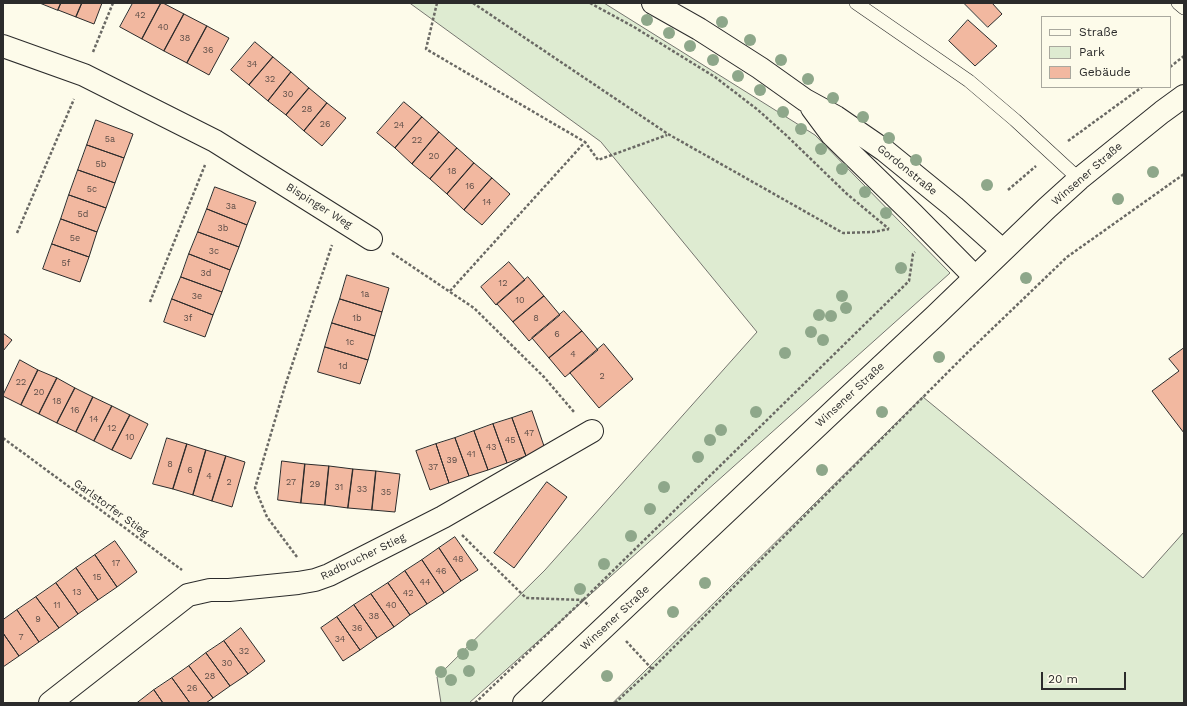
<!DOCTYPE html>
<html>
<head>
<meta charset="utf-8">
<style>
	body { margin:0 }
	#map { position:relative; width:1187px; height:706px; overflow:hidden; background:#fdfbea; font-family:"Work Sans",sans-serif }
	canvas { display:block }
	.frame { position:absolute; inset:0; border:4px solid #2b2b2b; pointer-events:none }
	.legend { position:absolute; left:1041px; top:16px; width:130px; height:72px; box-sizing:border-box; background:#fdfbea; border:1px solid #a9a89e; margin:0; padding:5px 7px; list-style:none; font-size:12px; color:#2b2b2b }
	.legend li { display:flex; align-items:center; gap:8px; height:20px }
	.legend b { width:20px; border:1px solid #a9a89e }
	.scale { position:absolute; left:1041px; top:672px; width:85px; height:18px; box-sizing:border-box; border:2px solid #2b2b2b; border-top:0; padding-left:5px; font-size:12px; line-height:14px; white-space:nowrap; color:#2b2b2b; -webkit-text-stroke:3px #fdfbea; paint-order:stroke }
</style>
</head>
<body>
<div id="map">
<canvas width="1187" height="706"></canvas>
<div class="frame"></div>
<ul class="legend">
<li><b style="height:5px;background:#fdfbea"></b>Straße</li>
<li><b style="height:11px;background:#deebd1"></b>Park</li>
<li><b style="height:11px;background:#f2b8a0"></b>Gebäude</li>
</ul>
<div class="scale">20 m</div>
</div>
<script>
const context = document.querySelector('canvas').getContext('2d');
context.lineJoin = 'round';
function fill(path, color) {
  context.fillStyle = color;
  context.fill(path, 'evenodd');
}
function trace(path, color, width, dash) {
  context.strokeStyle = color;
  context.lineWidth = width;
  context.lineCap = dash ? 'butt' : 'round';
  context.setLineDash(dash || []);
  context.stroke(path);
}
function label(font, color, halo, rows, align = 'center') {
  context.font = font + ' "Work Sans",sans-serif';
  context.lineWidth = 3;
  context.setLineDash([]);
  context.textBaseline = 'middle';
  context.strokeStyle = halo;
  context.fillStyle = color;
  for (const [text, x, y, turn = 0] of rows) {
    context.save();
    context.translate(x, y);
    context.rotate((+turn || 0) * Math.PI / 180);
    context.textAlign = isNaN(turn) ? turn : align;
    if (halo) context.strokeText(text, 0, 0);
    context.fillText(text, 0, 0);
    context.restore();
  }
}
const green = new Path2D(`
	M410,3h194l211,132 135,138 -481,430h-28l-4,-26 108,-107 212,-238 -156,-190z
	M923,397l220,181 41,-46v171h-571z`);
const building = new Path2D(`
	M40,3h21l-3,7z
	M61,3h21l-6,14 -18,-7z
	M82,3h20l-8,21 -18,-7z
	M133,3h28l-19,36 -22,-12z
	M161,3h2l21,11 -20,37 -22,-12z
	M964,3h28l10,11 -14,13z
	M184,14l23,12 -20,37 -23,-12z
	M968,20l29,26 -22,20 -26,-25z
	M207,26l22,12 -20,37 -22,-12z
	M255,42l18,15 -24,28 -18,-15z
	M273,57l18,15 -23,29 -19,-16z
	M291,72l18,16 -23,27 -18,-14z
	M309,88l18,15 -23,28 -18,-16z
	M404,102l18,15 -27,31 -18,-15z
	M327,103l19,15 -24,28 -18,-15z
	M422,117l17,15 -27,32 -17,-16z
	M96,120l37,14 -9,24 -37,-13z
	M439,132l18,16 -27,31 -18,-15z
	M87,145l37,13 -9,25 -37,-13z
	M457,148l17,15 -27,31 -17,-15z
	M474,163l18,15 -28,32 -17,-16z
	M78,170l37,13 -9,25 -37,-13z
	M492,178l18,16 -28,31 -18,-15z
	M215,187l41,15 -9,23 -40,-16z
	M69,195l37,13 -9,24 -36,-13z
	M207,209l40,16 -8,22 -41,-15z
	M61,219l36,13 -8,25 -37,-13z
	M198,232l41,15 -9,23 -41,-16z
	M52,244l37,13 -9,25 -37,-13z
	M189,254l41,16 -8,22 -41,-15z
	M509,262l16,18 -29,25 -15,-18z
	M347,275l42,13 -7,24 -42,-13z
	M181,277l41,15 -9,23 -41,-16z
	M528,277l16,19 -31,26 -16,-18z
	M544,296l16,19 -31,26 -16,-19z
	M172,299l41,16 -8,22 -41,-15z
	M340,299l42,13 -7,24 -43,-13z
	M564,311l18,20 -33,27 -17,-20z
	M332,323l43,13 -7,24 -43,-13z
	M582,331l16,19 -33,27 -16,-19z
	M3,333l9,7 -9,11z
	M604,344l29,35 -34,29 -29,-35z
	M325,347l43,13 -8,24 -42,-12z
	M1184,348v85l-32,-42 27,-20 -10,-12z
	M20,360l18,10 -17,35 -18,-9z
	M38,370l19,8 -18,36 -18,-9z
	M57,378l18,10 -18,35 -18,-9z
	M75,388l18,9 -17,35 -19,-9z
	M93,397l19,9 -18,35 -18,-9z
	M112,406l18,9 -18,35 -18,-9z
	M532,411l13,38 -19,7 -14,-38z
	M130,415l18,9 -17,35 -19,-9z
	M512,418l14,38 -19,7 -14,-39z
	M493,424l14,39 -19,7 -14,-39z
	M474,431l14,39 -19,6 -14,-38z
	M167,438l20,6 -14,45 -20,-5z
	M455,438l14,38 -20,7 -13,-39z
	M187,444l19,6 -13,45 -20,-6z
	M436,444l13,39 -19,7 -14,-39z
	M206,450l20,6 -14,45 -19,-6z
	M226,456l19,6 -13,45 -20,-6z
	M282,461l23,3 -4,39 -23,-3z
	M305,464l24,2 -4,39 -24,-2z
	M329,466l24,3 -5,39 -23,-3z
	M353,469l23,2 -4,39 -24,-2z
	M376,471l24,3 -5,38 -23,-2z
	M547,482l20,15 -53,71 -20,-15z
	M455,537l23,33 -17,11 -22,-33z
	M115,541l22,31 -20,15 -22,-32z
	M439,548l22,33 -17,12 -22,-33z
	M95,555l22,32 -19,13 -22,-32z
	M422,560l22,33 -17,11 -22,-33z
	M76,568l22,32 -20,14 -22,-31z
	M405,571l22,33 -17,11 -22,-32z
	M56,583l22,31 -19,14 -23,-31z
	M388,583l22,32 -16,12 -23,-33z
	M371,594l23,33 -17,11 -23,-33z
	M36,597l23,31 -20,14 -22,-32z
	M354,605l23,33 -17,12 -23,-33z
	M17,610l22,32 -20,14 -16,-23v-13z
	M337,617l23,33 -17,11 -22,-33z
	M241,628l24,33 -17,13 -24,-33z
	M3,633l16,23 -16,11z
	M224,641l24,33 -18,12 -24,-33z
	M206,653l24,33 -17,12 -24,-32z
	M189,666l24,32 -7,5h-16l-18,-25z
	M172,678l18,25h-27l-9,-13z
	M154,690l9,13h-26z`);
const path = new Path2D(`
	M437,3l-11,46 159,93
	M473,3l195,131 175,99 30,-1 16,-3
	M590,3l44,24 81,50 43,33 29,26 60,58 42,35
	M93,52l20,-49
	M1170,67l14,-11
	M1068,141l74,-54
	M1008,190l28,-24
	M17,233l57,-134
	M392,253l82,55 70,69 30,35
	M450,291l135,-149 13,18 69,-25
	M150,302l55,-137
	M3,438l179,132
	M462,535l64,63 57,2 6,6
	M297,557l-30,-40 -12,-29 30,-102 47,-141
	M626,641l26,28
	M475,703l108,-103 326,-319 4,-27 2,-2
	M615,703l37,-34 315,-316 100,-96 117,-83`);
const service = new Path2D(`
	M856,3l113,78 46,39 64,59
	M1178,3l6,5`);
const minor = new Path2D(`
	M653,3l46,26 61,39 45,32 31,17 48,33 70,57 48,43
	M3,46l81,29 131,66 156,98
	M812,108l20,27 81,79 62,63
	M50,703l138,-108 22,-5h19l69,-7 17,-3 14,-5 114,-58 149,-86`);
const secondary = new Path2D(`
	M524,703l321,-303 90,-84 112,-108 32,-29 83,-67 22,-16`);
const trees = [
	[647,20],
	[722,22],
	[669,33],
	[750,40],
	[690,46],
	[713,60],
	[781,60],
	[738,76],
	[808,79],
	[760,90],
	[833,98],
	[783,112],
	[863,117],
	[801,129],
	[889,138],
	[821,149],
	[916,160],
	[842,169],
	[1153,172],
	[987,185],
	[865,192],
	[1118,199],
	[886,213],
	[901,268],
	[1026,278],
	[842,296],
	[846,308],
	[819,315],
	[831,316],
	[811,332],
	[823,340],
	[785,353],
	[939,357],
	[756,412],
	[882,412],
	[721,430],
	[710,440],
	[698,457],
	[822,470],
	[664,487],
	[650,509],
	[631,536],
	[604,564],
	[705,583],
	[580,589],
	[673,612],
	[472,645],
	[463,654],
	[469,671],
	[441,672],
	[607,676],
	[451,680]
];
const numberNames = [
	["42",140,15],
	["40",163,27],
	["38",185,38],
	["36",208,50],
	["34",252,64],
	["32",270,79],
	["30",288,94],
	["28",307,109],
	["26",325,124],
	["24",399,125],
	["5a",110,139],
	["22",417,140],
	["20",434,156],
	["5b",101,164],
	["18",452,171],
	["16",470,186],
	["5c",92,189],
	["14",487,202],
	["3a",231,206],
	["5d",83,214],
	["3b",223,228],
	["5e",75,238],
	["3c",214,251],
	["5f",66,263],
	["3d",206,273],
	["12",503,283],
	["1a",365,294],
	["3e",197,296],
	["10",520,300],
	["3f",188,318],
	["1b",357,318],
	["8",536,318],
	["6",557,334],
	["1c",350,342],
	["4",573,354],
	["1d",343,366],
	["2",602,376],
	["22",21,382],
	["20",39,392],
	["18",57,401],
	["16",75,410],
	["14",94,419],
	["12",112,428],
	["47",529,433],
	["10",130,437],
	["45",510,440],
	["43",491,447],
	["41",471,454],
	["39",452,460],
	["8",170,464],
	["37",433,467],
	["6",190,470],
	["4",209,476],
	["2",229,482],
	["27",291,482],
	["29",315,484],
	["31",339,487],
	["33",362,489],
	["35",386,492],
	["48",458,559],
	["17",116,563],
	["46",441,571],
	["15",97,577],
	["44",425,582],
	["13",77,592],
	["42",408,593],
	["11",57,605],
	["40",391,605],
	["38",374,616],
	["9",38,619],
	["36",357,628],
	["7",21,637],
	["34",340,639],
	["32",244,651],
	["30",227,663],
	["28",210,676],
	["26",192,688]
];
const streetNames = [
	["Gordonstraße",907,170,39],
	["Winsener Straße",1087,174,-41],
	["Bispinger Weg",319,206,32],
	["Winsener Straße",850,395,-43],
	["Garlstorfer Stieg",111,508,36],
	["Radbrucher Stieg",363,557,-26],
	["Winsener Straße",615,618,-43]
];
fill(green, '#deebd1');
trace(green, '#74746e', 1);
fill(building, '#f2b8a0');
trace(building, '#2b2b2b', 1);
trace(service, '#2b2b2b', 14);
trace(minor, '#2b2b2b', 24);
trace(secondary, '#2b2b2b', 24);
trace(path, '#6a6964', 2.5, [3, 2]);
trace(service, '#fdfbea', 13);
trace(minor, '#fdfbea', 22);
trace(secondary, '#fdfbea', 22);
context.fillStyle = '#8ea78a';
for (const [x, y] of trees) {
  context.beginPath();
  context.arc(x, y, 6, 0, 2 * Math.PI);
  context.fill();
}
label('9px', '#5d4e48', null, numberNames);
label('11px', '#2b2b2b', '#fdfbea', streetNames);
</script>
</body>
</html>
